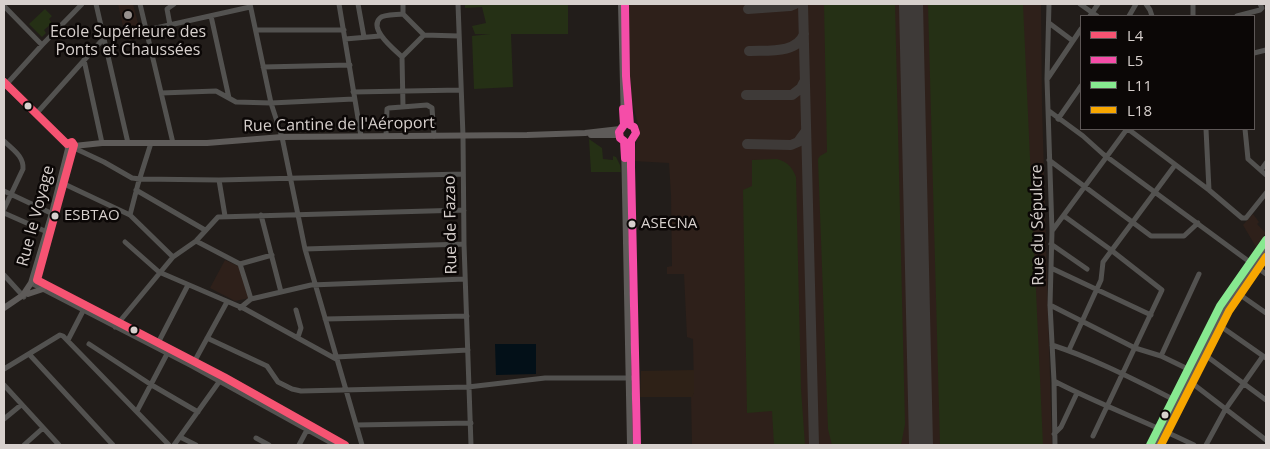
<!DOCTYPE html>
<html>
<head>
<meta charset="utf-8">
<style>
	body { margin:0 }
	#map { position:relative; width:1270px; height:449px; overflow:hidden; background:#221d1a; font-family:"Open Sans",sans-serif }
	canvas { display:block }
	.frame { position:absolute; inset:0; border:5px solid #d7d0cd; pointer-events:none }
	.legend { position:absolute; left:1080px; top:15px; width:175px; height:115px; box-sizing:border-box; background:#0b0706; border:1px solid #5d5756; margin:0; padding:6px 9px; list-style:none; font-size:15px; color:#d7d0cd }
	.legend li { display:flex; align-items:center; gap:10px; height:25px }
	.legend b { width:25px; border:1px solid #5d5756 }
</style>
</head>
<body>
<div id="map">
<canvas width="1270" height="449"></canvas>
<div class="frame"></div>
<ul class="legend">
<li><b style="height:6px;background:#f65372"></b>L4</li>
<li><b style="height:6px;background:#f54da8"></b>L5</li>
<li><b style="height:6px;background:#87e990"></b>L11</li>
<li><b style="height:6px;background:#f7a600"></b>L18</li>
</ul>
</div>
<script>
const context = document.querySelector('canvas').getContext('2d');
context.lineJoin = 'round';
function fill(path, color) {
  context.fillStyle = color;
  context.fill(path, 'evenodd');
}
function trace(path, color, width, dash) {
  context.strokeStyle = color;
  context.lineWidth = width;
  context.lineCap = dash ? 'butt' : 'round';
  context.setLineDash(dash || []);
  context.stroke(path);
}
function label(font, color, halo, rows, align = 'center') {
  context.font = font + ' "Open Sans",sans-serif';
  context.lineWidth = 5;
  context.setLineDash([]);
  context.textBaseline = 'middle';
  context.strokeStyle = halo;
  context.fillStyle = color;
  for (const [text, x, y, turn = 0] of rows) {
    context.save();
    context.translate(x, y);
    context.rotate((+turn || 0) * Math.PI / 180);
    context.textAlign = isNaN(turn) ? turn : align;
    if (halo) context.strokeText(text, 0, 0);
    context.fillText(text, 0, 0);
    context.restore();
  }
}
const built = new Path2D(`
	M118,4h15l6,23 -15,4z
	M629,4h412l1,102 10,339h-360l-1,-50 3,-2 -1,-54 -6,-2 -3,-63h-17v-7l5,-1 -1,-71 -2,-32 -36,-2 6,-33 -7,-27 -2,-22z
	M1253,214l6,8 -2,2 9,9 -10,14 -13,-22z
	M225,260l15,7 10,31 -15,3 -25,-13z`);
const industrial = new Path2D(`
	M694,370v23l-2,4h-52l1,-26z`);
const green = new Path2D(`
	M465,4h103v30h-57l2,53 -39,2 -2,-53 18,-2h-15l-3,-8 14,-3 -4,-16 -17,1z
	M824,4h71l10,420 -4,21h-69l-4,-16 -10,-270 2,-3 7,-4z
	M928,4h95l20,441h-103z
	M45,9l7,7 -3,3 3,4 -8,7 2,3 -4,4 -13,-13z
	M589,139l13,9 1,11 10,1v-4l3,1 4,8 1,7h-30z
	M777,159c11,3 15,8 19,18l5,212 4,56h-31l-2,-34 -25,2 -4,-223 9,-4v-26z`);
const water = new Path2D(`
	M495,344h41v30l-40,1z`);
const taxiway = new Path2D(`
	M803,4l11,441
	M748,9l42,-3 5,-2
	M749,51c18,-1 48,3 55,-17
	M746,95h46l9,-7 3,-6
	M747,144l44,1 7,-3 8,-11`);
const runway = new Path2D(`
	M911,4l10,441`);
const minor = new Path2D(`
	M96,4l32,139
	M140,4l33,139
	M250,4l21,99 11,34 23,112 57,196
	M339,4l22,132
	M358,4l6,33
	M403,4v10l21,21
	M458,4l5,132 1,108 7,201
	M1049,4l-2,75 5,152 -2,74 4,76 1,64
	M1080,4l17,12
	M1146,4l4,6 2,6
	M1193,4v12
	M4,6l38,39
	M211,16l18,82
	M1090,16l8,-12
	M1129,16l7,-12
	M1237,16l23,-6 2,-2 -2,-4
	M1049,23l24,18
	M170,25l-3,-16 7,-5
	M147,30l103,-23
	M256,30h88
	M345,39l35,-3
	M1254,53l12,-3
	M402,57l22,-22 35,1
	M84,60l18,83
	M263,67l87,-2
	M1048,78l33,-49
	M4,87l38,-42 40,-41
	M353,92l108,-2
	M161,93l55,-2 20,11 35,1 83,-4
	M403,107l-1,-50c-7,-7 -34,-28 -22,-39 4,-4 17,-3 23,-4
	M1049,111l34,25 20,18 163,120
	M36,114l68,-76
	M1058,119l23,-33
	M1128,129l81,61 33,28h4l20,-25
	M1206,129l3,61
	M1245,129l3,30 18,16
	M386,136l1,-27 2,-1 38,-3 5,3 2,28
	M4,141c8,8 20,15 19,28l-19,40
	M74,148l30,14 28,16 8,1 79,1 244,-6
	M1049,160l102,76h33l14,-13
	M1261,170l5,-7
	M219,180l6,36
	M60,182l70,33 43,42
	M136,190l69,40
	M4,191l51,24
	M4,213l43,19
	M130,215l8,-31 13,-41
	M261,215l20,77
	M1064,216l47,34 51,40 -69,146
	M1052,231l75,-102
	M196,241l44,23 32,-9
	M125,242l34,30 86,37 91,50
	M1051,244l36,25
	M305,249l159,-5
	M240,264l11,35
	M1051,268l100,47
	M4,275l20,22
	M33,279l191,98 121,68
	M31,283l161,83 143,79
	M1236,292l30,21
	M1050,305l85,43 26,8 29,14
	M240,308l11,-9 60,-14 154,-6
	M296,310l5,18 -3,9
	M325,319l142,-3
	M1216,323l50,35
	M115,327l58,-70 23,-16 22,-24 246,-7
	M207,338l60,28 11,16 14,7 9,2 167,-4 77,-9h86
	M68,340l15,-29
	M158,343l30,-58
	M89,344l61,40 48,28
	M1052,345c43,14 83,35 123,55
	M1069,350l32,-70 2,-18 72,-97
	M1201,352l65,48
	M29,354l84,91
	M1161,356l38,-82
	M336,357l132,-7
	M193,364l34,-62
	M4,369l56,-34 3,1 106,109
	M1188,380l78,60
	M1054,381c46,24 94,41 140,64
	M4,385l55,60
	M137,411l30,-57
	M4,419l17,-14
	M356,425l115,-2
	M1054,434l7,-7 16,-34
	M180,437l16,8
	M256,438l13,7
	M24,445l19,-17
	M174,445l45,-63
	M299,445l9,-17
	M1206,445l19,-35 38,-54`);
const major = new Path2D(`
	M621,4l3,121
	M625,4l1,17
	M4,82l63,62 1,5 -16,64 -21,70 -8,12 -19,13
	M627,94l3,31
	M591,135h28
	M67,144l3,-2 4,4 28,-3h105l75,-6 245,-2 58,-2 35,-4
	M28,294l15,-5
	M630,445l-6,-304c-5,-3 -6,-9 -3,-14l7,-3 6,3 2,6 -5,8v26l6,278
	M1150,445l70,-139 46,-66
	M1157,445l59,-122 27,-42 23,-32`);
const bus1 = new Path2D(`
	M4,82l63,62 5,-2 2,3 -37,135 187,97 121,68`);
const bus2 = new Path2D(`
	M625,4l1,72 4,49 4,2 2,6 -5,8v26l6,278
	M623,109l1,16 -5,7 1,6 4,3 1,17`);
const bus3 = new Path2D(`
	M1150,445l70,-139 46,-66`);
const bus4 = new Path2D(`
	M1161,445l68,-134 37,-54`);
const markers = [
	[128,15,5,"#98918e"],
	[28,106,4.5,"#d7d0cd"],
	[55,216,4.5,"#d7d0cd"],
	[632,224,4.5,"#d7d0cd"],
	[134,330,4.5,"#d7d0cd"],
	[1165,415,4.5,"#d7d0cd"]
];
const busNames = [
	["ESBTAO",64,216],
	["ASECNA",641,224]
];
const poiNames = [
	["Ecole Supérieure des",128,32],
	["Ponts et Chaussées",128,50]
];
const streetNames = [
	["Rue Cantine de l'Aéroport",339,125,-1],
	["Rue le Voyage",36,216,-75],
	["Rue de Fazao",451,225,-91],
	["Rue du Sépulcre",1038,225,-91]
];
fill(built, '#2e201a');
fill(industrial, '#2e2117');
fill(green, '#253015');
fill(water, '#031018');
trace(taxiway, '#3e3a38', 10);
trace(runway, '#3e3a38', 24);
trace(minor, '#535250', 5);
trace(major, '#5e5b59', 6);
trace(bus1, '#f65372', 8);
trace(bus2, '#f54da8', 8);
trace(bus3, '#87e990', 8);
trace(bus4, '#f7a600', 8);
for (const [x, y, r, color] of markers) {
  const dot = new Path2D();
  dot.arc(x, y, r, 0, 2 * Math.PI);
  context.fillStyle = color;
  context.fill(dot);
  trace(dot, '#0b0706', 2);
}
label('15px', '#d7d0cd', '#0b0706', busNames, 'left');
label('16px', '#d7d0cd', '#0b0706', poiNames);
label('16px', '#d7d0cd', '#0b0706', streetNames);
</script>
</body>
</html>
